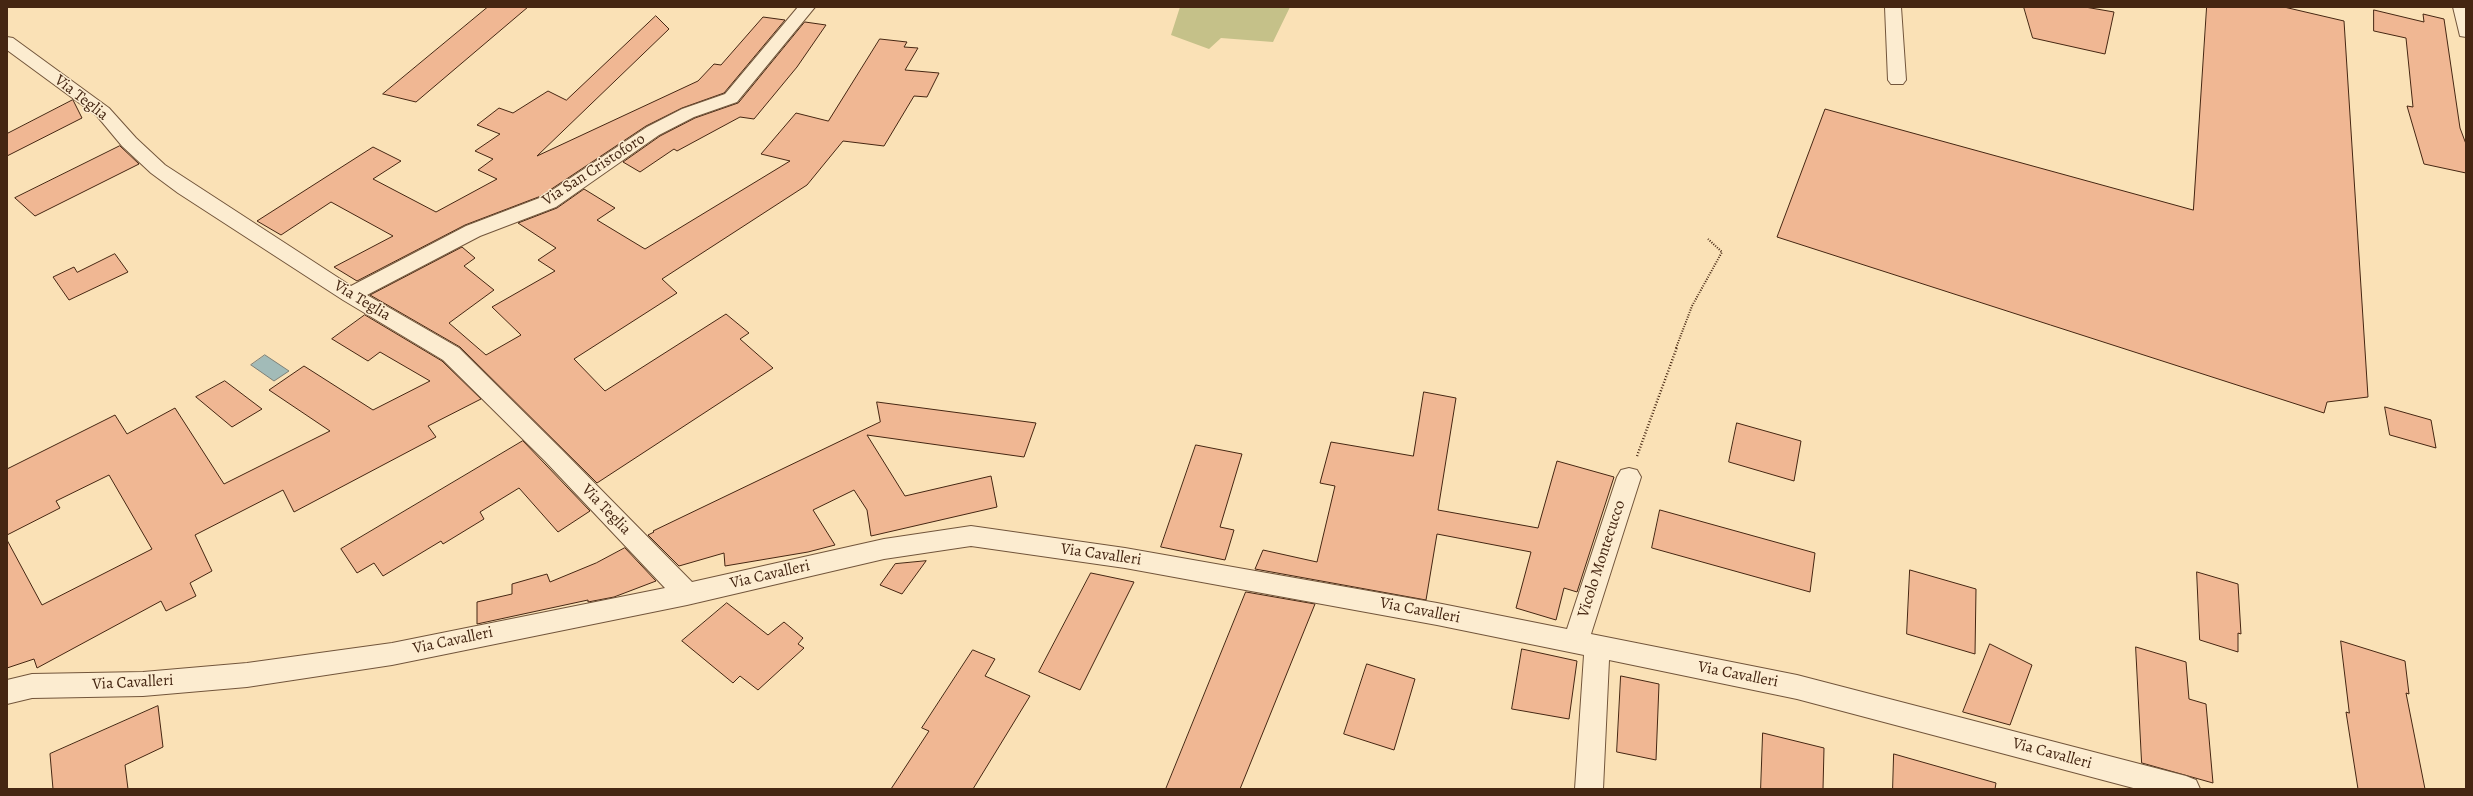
<!DOCTYPE html>
<html>
<head>
<meta charset="utf-8">
<style>
	body { margin:0 }
	#map { position:relative; width:2473px; height:796px; overflow:hidden; background:#fae1b6; font-family:Alegreya,serif }
	canvas { display:block }
	.frame { position:absolute; inset:0; border:8px solid #452612; pointer-events:none }
</style>
</head>
<body>
<div id="map">
<canvas width="2473" height="796"></canvas>
<div class="frame"></div>
</div>
<script>
const context = document.querySelector('canvas').getContext('2d');
context.lineJoin = 'round';
function fill(path, color) {
  context.fillStyle = color;
  context.fill(path, 'evenodd');
}
function trace(path, color, width, dash) {
  context.strokeStyle = color;
  context.lineWidth = width;
  context.lineCap = dash ? 'butt' : 'round';
  context.setLineDash(dash || []);
  context.stroke(path);
}
function label(font, color, halo, rows, align = 'center') {
  context.font = font + ' Alegreya,serif';
  context.lineWidth = 3;
  context.setLineDash([]);
  context.textBaseline = 'middle';
  context.strokeStyle = halo;
  context.fillStyle = color;
  for (const [text, x, y, turn = 0] of rows) {
    context.save();
    context.translate(x, y);
    context.rotate((+turn || 0) * Math.PI / 180);
    context.textAlign = isNaN(turn) ? turn : align;
    if (halo) context.strokeText(text, 0, 0);
    context.fillText(text, 0, 0);
    context.restore();
  }
}
const green = new Path2D(`
	M1180,7h110l-17,35 -52,-4 -12,11 -38,-14z`);
const water = new Path2D(`
	M265,355l24,16 -15,10 -23,-16z`);
const building = new Path2D(`
	M488,7h40l-112,95 -33,-8z
	M2024,7h61l29,5 -9,42 -72,-16z
	M2207,7h77l60,14 24,376 -41,5 -3,11 -547,-176 48,-128 368,101z
	M2374,10l50,12 -1,-8 21,5 16,109 6,16v29l-42,-9 -17,-58 6,1 -7,-69 -32,-7z
	M656,16l13,13 -132,127 161,-75 16,-17 7,1 42,-48 22,3 -61,73 -42,15 -36,18 -105,70 -76,29 -108,56 -23,-14 59,-31 -62,-34 -50,33 -24,-14 116,-74 28,14 -28,18 63,33 61,-33 -19,-9 15,-11 -18,-8 25,-17 -23,-9 22,-17 14,5 35,-22 18,9z
	M805,22l21,3 -29,42 -43,52 -14,-2 -63,34 -3,-2 -34,23 -17,-10 37,-26 35,-18 43,-15z
	M880,39l27,3 -3,5 14,1 -13,22 34,3 -12,24 -13,-1 -30,50 -41,-5 -36,44 -145,94 15,14 -103,66 31,32 121,-77 23,19 -9,6 33,29 -176,115 -137,-136 -90,-52 92,-48 13,11 -11,8 30,24 -45,33 37,32 35,-20 -29,-28 63,-36 -17,-11 18,-12 -38,-25 39,-15 27,-19 31,19 -18,12 48,29 145,-88 -29,-7 35,-41 32,8z
	M73,100l9,18 -75,38v-22z
	M120,146l19,18 -104,52 -20,-18z
	M115,254l13,18 -59,28 -16,-23 21,-10 3,5z
	M365,315l77,46 39,38 -53,27 8,11 -142,75 -11,-22 -88,45 17,36 -22,12 6,13 -30,15 -5,-10 -124,67 -3,-9 -27,9v-128l35,65 110,-56 -43,-74 -53,26 4,7 -53,27v-66l108,-54 12,19 48,-26 49,76 106,-53 -61,-41 35,-24 69,44 57,-29 -50,-29 -12,9 -36,-22z
	M225,381l37,28 -30,18 -36,-30z
	M1424,392l32,6 -18,112 100,18 19,-67 57,16 -37,115 -13,-4 -8,32 -40,-12 15,-56 -94,-18 -11,66 -171,-31 8,-19 54,12 18,-76 -15,-3 11,-41 82,14z
	M877,402l159,21 -12,34 -157,-22 38,61 86,-20 6,31 -126,29 -4,-26 -13,-20 -41,20 22,35 -27,7 -83,14 -1,-13 -45,13 -31,-31 6,-3 -1,-1 227,-109z
	M2385,407l46,13 5,28 -46,-13z
	M1737,423l64,18 -7,40 -65,-19z
	M523,441l67,70 -32,21 -39,-44 -39,24 4,7 -41,25 -2,-3 -58,35 -9,-13 -17,10 -16,-24z
	M1196,445l46,9 -22,73 14,3 -9,30 -64,-13z
	M1660,510l155,43 -5,39 -158,-44z
	M625,548l31,33 -42,16 -26,5v-2l-111,24v-22l35,-8v-10l35,-10 3,8 46,-19z
	M926,561l-24,33 -22,-9 15,-21z
	M1910,570l66,19 -1,65 -68,-20z
	M2197,572l41,12 3,50 -3,-1v19l-38,-12z
	M1091,573l43,9 -54,108 -41,-18z
	M1246,592l69,12 -75,185h-74z
	M727,603l41,32 16,-13 19,16 -5,6 6,4 -46,42 -18,-14 -7,7 -51,-42z
	M2341,641l64,20 4,33 -3,-1 19,96h-67l-12,-77 3,1z
	M1990,644l42,21 -22,60 -47,-13z
	M2136,647l50,15 3,37 17,5 7,79 -71,-20z
	M1522,649l55,12 -8,58 -57,-10z
	M973,650l22,9 -10,17 45,20 -57,93h-82l38,-58 -7,-3z
	M1367,664l48,15 -21,71 -50,-16z
	M1621,676l38,8 -3,76 -39,-8z
	M158,706l5,41 -38,18 3,24h-75l-3,-35z
	M1763,733l61,15 -1,41h-62z
	M1894,754l102,29 -1,6h-102z`);
const pathFar1 = new Path2D(`
	M1676,348l16,-42 30,-54 -14,-13`);
const path = new Path2D(`
	M1637,456l40,-109`);
const minor = new Path2D(`
	M798,7h17l-78,95 -43,15 -35,18 -103,72 -76,29 -113,59 92,53 102,101 131,133 192,-43 87,-13 154,22 312,55 130,26 50,-152 4,-7 8,-2 8,2 4,7 -50,157 206,41 389,101 10,4 4,9h-63l-340,-90 -188,-39 -6,129h-28l9,-134 -147,-30 -312,-57 -154,-22 -87,13 -197,46 -295,60 -145,22 -104,9 -111,2 -25,6v-24l25,-6 111,-2 104,-9 145,-20 273,-55 -120,-127 -102,-101 -100,-60 -165,-107 -27,-20 -29,-27 -25,-30 -90,-66v-13l6,1 96,70 27,30 29,27 186,121 115,-60 76,-29 105,-70 35,-18 43,-15z
	M1885,7h16l5,73 -3,4h-12l-3,-4z
	M2453,7h13v30l-6,-1z`);
const streetNames = [
	["Via Teglia",81,98,38],
	["Via San Cristoforo",594,170,-33],
	["Via Teglia",362,301,31],
	["Via Teglia",606,510,46],
	["Via Cavalleri",1101,555,8],
	["Vicolo Montecucco",1602,559,-72],
	["Via Cavalleri",770,575,-13],
	["Via Cavalleri",1420,611,11],
	["Via Cavalleri",453,641,-12],
	["Via Cavalleri",1738,675,11],
	["Via Cavalleri",133,683,-3],
	["Via Cavalleri",2052,754,15]
];
fill(green, '#c5c189');
fill(water, '#a2bbb8');
trace(water, '#7d7f76', 1);
fill(building, '#f0b793');
trace(building, '#452612', 1);
trace(minor, '#72553b', 2);
trace(pathFar1, '#452612', 2, [1, 1.5]);
trace(path, '#452612', 2.5, [1, 2]);
fill(minor, '#fcecd0');
label('16px', '#452612', '#fcecd0', streetNames);
</script>
</body>
</html>
